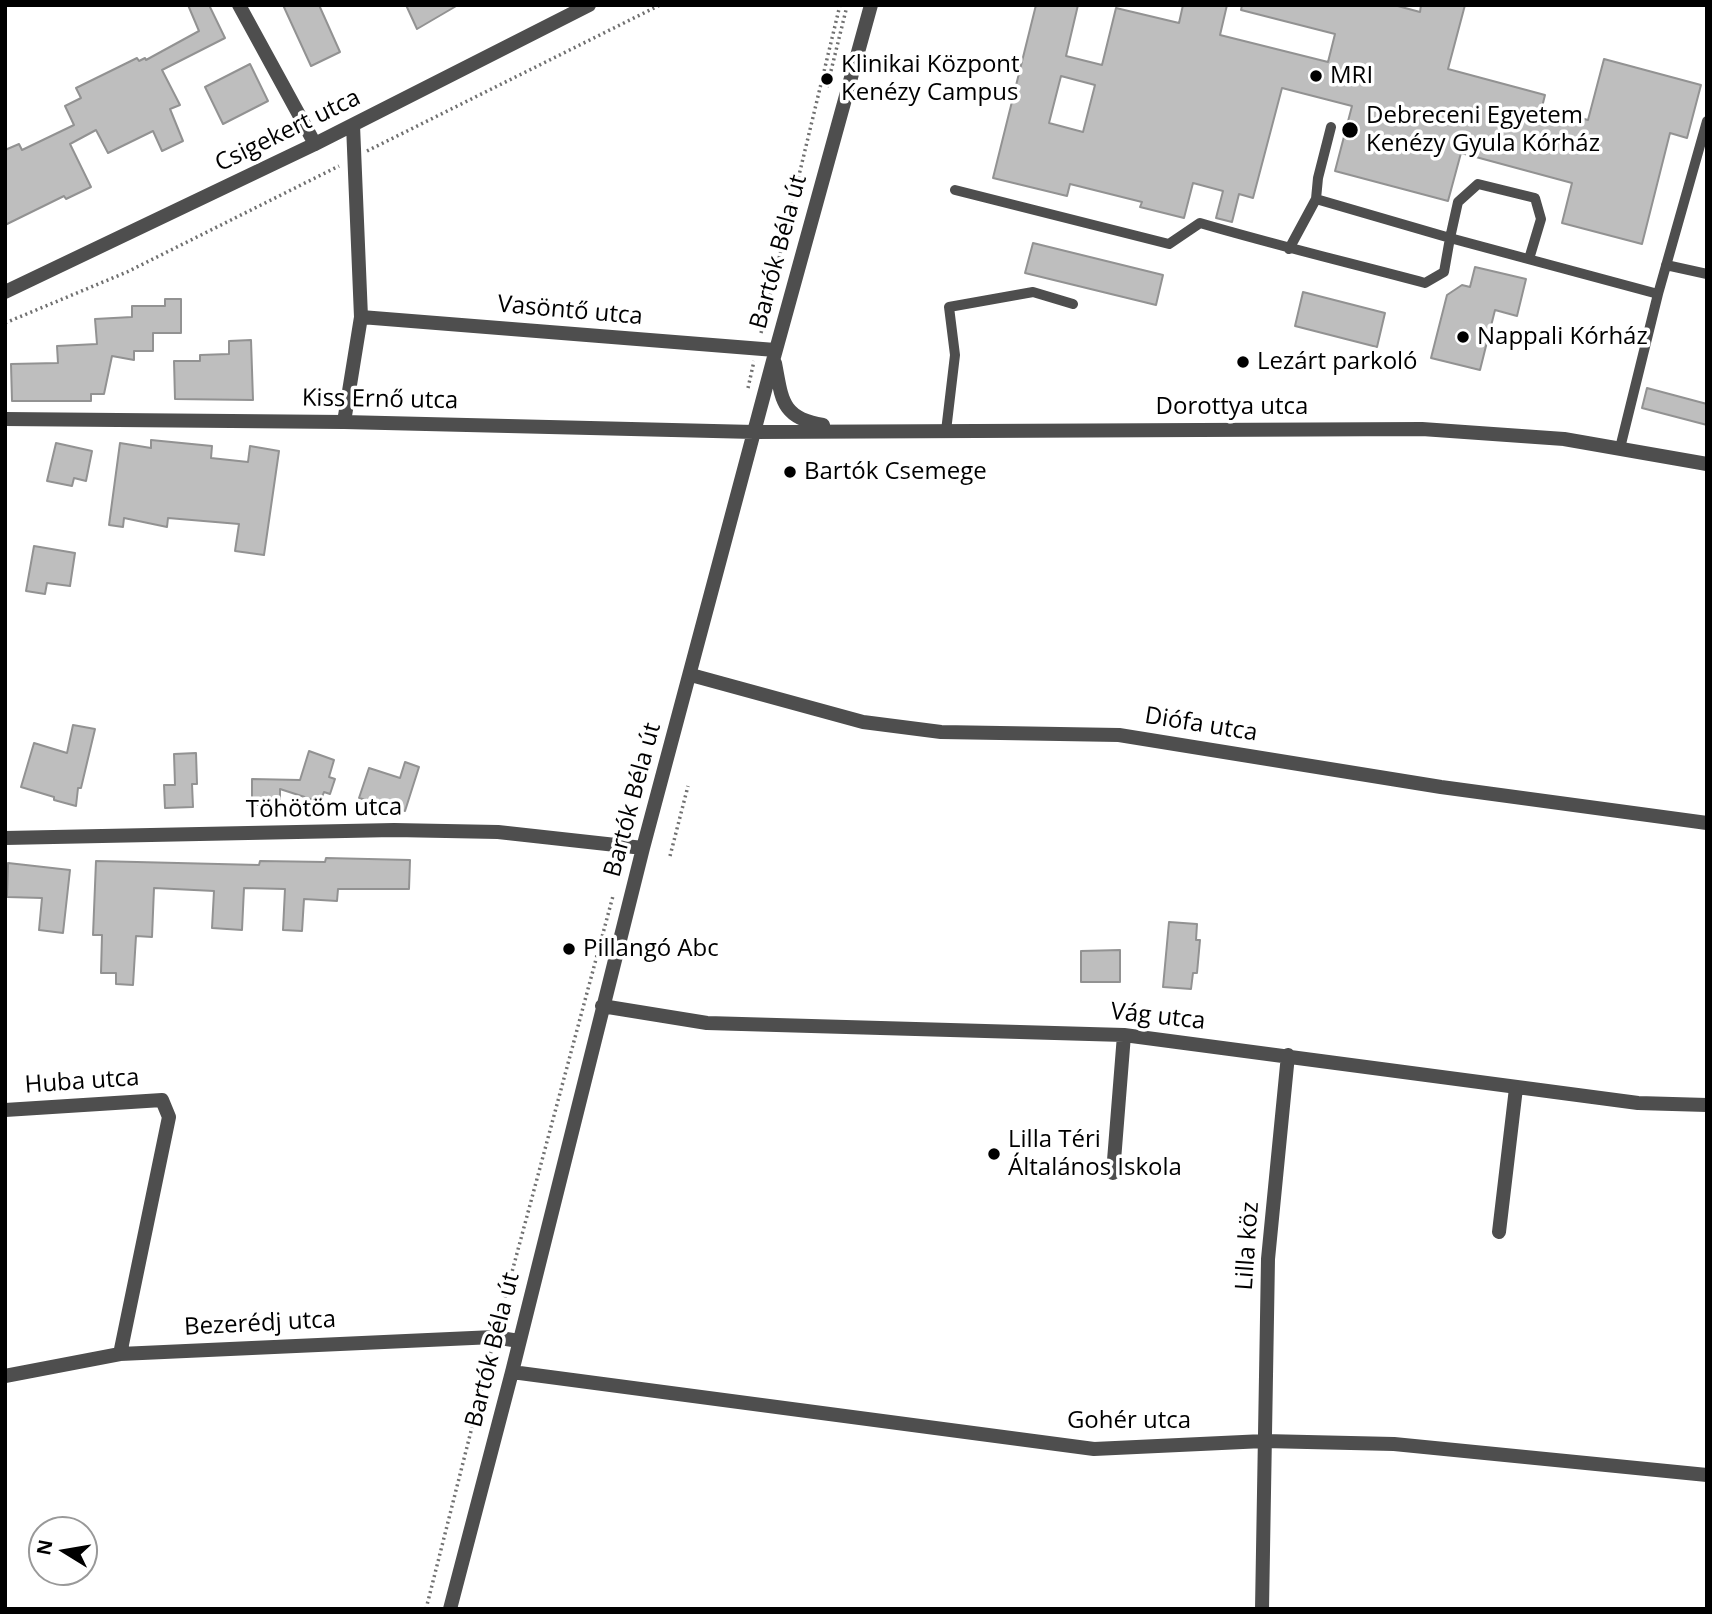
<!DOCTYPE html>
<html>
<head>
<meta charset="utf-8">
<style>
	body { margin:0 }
	#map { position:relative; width:1712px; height:1614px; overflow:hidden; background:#fff; font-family:"Open Sans",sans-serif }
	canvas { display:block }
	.frame { position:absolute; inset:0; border:7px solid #000; pointer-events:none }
	.north { position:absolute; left:28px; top:1516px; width:70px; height:70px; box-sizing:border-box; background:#fff; border:2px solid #999; border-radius:50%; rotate:281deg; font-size:19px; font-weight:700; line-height:28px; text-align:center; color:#000 }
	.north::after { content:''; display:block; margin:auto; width:24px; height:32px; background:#000; clip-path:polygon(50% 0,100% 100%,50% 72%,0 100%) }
</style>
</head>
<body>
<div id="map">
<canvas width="1712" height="1614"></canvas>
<div class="frame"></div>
<div class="north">N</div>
</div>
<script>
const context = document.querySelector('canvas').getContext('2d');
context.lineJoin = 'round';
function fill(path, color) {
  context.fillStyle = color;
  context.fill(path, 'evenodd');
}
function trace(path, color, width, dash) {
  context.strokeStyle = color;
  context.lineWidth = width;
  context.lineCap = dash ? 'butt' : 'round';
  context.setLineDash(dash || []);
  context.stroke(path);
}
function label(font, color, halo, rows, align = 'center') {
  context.font = font + ' "Open Sans",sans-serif';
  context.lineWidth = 7;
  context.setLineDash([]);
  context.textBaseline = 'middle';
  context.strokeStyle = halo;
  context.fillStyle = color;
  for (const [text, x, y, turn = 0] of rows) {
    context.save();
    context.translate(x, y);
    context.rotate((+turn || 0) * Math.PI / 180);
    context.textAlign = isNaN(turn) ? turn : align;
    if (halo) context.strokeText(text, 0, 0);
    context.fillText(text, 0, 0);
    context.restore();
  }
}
const building = new Path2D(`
	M188,5h21l16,33 -63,32 18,35 -10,4 13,32 -21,10 -9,-20 -45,22 -12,-23 -26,14 21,43 -25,12 -2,-3 -59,29v-75l14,-6 3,6 52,-25 -9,-19 16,-8 -5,-10 61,-30 2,3 6,-3 1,2 53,-29z
	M283,5h36l21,47 -29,14z
	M406,5h52l-41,24z
	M1036,5h42l-12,51 36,9 14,-57 63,15 4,-18h44l-7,30 108,27 7,-28 -94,-24 1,-5h152l26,7 1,-7h44l-17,64 97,26 -3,12 46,13 16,-61 97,26 -14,53 -17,-5 -28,111 -80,-21 10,-40 -111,-30 -13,48 -113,-30 17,-65 -70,-18 -29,110 -14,-4 -7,28 -16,-4 7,-27 -30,-8 -9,35 -44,-11 2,-5 -72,-18 -3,12 -74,-18zM1061,76l34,9 -12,47 -34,-9z
	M250,64l18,37 -45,23 -18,-37z
	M1033,243l130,32 -7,30 -131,-32z
	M1475,267l51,12 -9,37 -22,-6 -15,60 -49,-12 16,-63 15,-10 8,2z
	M1303,292l82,21 -8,34 -82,-21z
	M165,299h16v34h-28v18h-19v9l-22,-4 -8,38h-13v7h-79l-1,-37 47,-1 -1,-17 40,-2 -2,-25 37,-2v-11h33z
	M251,340l2,60 -78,-1 -1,-38h26v-6l29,-1v-13z
	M1647,388l60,16v21l-65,-17z
	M151,440l61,6 -1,12 37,4 2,-16 29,5 -15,104 -29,-4 4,-27 -71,-6 -1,9 -43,-9 -1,9 -14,-2 11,-82 31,5z
	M56,443l36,8 -6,30 -12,-3 -2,8 -25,-5z
	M34,546l41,7 -5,33 -23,-3 -2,11 -19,-3z
	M73,725l22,4 -14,59h-3l-2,18 -22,-6v-3l-33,-10 13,-44 33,10z
	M309,751l25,9 -5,17 6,2 -5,15 -6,-2 -4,10 -40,-13v16h-28v-26l48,1z
	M196,753l1,31h-5l1,23 -28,1 -1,-23h11l-1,-31z
	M405,762l14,5 -14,44 -46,-13 10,-30 31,10z
	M326,858l84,2 -1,29h-71l-1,12 -33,-2 -2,32 -19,-1 2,-41 -41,-1 -2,42 -30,-2 2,-37 -60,-3 -2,49 -16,-1 -3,49 -17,-1v-11h-15l1,-38h-9l3,-74 163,4 1,-4 65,1z
	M8,863l62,7 -7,63 -24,-3 3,-32 -35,-1z
	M1169,922l28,2 -1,16h4l-3,33h-4l-2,16 -28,-2z
	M1120,950v32h-39v-31z`);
const path = new Path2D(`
	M827,87l19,-77
	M367,151l293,-146
	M5,323l122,-51 212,-106
	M761,333l79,-328
	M748,388l6,-27
	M670,856l18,-70
	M498,1324l115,-428
	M426,1609l65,-257`);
const lane = new Path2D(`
	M1331,127l-13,51 -2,21 134,39 8,-36 20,-18 57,14 6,21 -12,40
	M955,190l214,54 31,-21c75,22 150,40 225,60l19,-11 6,-34 208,56 49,-173
	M1289,249l27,-50
	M1666,265l41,9
	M946,431l9,-76 -6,-48 84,-15 40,12
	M1620,448l38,-154`);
const street = new Path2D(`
	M239,5l76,139
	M5,292l310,-148 274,-139
	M361,317l414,33
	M775,363c7,36 6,55 48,62
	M5,419l339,3 410,10 668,-3 142,10 143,25
	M344,422l17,-105 -8,-192
	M691,675l172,47 78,10 178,3 322,52 266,36
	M5,838l389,-8 104,2 145,16
	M602,1006l105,17 417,12 514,68 69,2
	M5,1110l157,-10 7,17 -49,237
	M1113,1173l11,-138
	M1499,1232l17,-144
	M512,1372l582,77 170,-8 130,3 313,31
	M5,1376l115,-22 374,-17 25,4
	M450,1609l62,-237 131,-524 131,-491 97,-352
	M1262,1609l6,-350 20,-204`);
const markers = [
	[1316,76,7,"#000"],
	[827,79,7,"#000"],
	[1350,130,9,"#000"],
	[1463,337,7,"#000"],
	[1243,362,7,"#000"],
	[790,472,7,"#000"],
	[569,949,7,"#000"],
	[994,1154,7,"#000"]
];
const poiNames = [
	["Klinikai Központ",841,65],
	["Kenézy Campus",841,93],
	["MRI",1330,76],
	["Debreceni Egyetem",1366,116],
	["Kenézy Gyula Kórház",1366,144],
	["Nappali Kórház",1477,337],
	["Lezárt parkoló",1257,362],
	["Bartók Csemege",804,472],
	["Pillangó Abc",583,949],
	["Lilla Téri",1008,1140],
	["Általános Iskola",1008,1168]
];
const streetNames = [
	["Csigekert utca",288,131,-26],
	["Bartók Béla út",779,252,-75],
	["Vasöntő utca",570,311,5],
	["Kiss Ernő utca",380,400,1],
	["Dorottya utca",1232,407],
	["Diófa utca",1201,725,9],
	["Bartók Béla út",633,800,-75],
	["Töhötöm utca",324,809,-1],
	["Vág utca",1158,1017,6],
	["Huba utca",82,1082,-4],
	["Lilla köz",1248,1246,-86],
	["Bezerédj utca",260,1324,-3],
	["Bartók Béla út",493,1350,-76],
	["Gohér utca",1129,1421]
];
fill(building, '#bebebe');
trace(building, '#929292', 2);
trace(path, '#707070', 3.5, [2, 3.5]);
trace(lane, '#4e4e4e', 10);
trace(street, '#4e4e4e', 14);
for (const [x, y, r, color] of markers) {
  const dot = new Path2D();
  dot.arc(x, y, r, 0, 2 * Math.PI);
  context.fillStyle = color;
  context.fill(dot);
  trace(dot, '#fff', 2.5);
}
label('24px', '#000', '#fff', poiNames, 'left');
label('24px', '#000', '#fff', streetNames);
</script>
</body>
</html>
